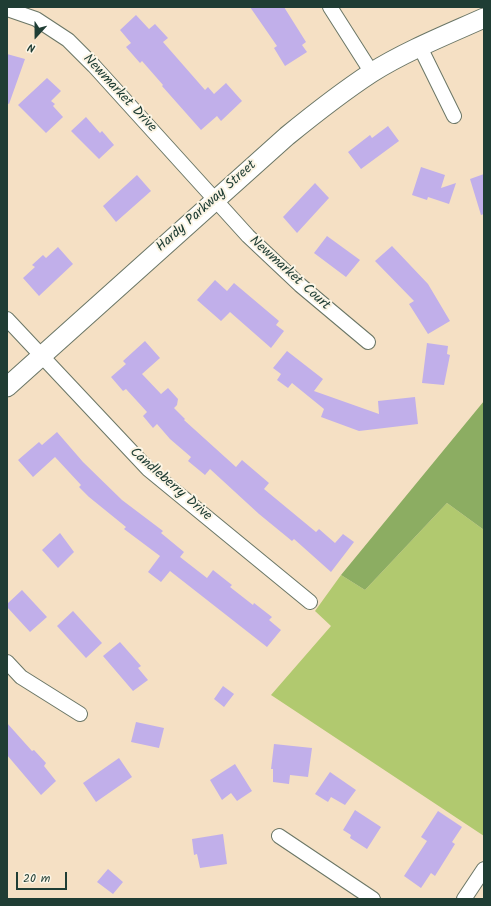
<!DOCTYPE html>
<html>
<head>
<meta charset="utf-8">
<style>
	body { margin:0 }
	#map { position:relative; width:491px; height:906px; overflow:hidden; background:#f5e0c4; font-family:Kalam,sans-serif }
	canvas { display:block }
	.frame { position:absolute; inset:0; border:8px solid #1f3d34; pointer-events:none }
	.north { position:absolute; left:16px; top:16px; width:40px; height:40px; -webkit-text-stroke:3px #fcf5e5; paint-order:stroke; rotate:201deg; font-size:11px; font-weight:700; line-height:16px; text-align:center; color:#1f3d34 }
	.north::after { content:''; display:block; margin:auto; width:14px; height:18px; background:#1f3d34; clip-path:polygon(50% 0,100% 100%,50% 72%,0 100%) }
	.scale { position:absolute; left:16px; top:872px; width:51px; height:18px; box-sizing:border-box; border:2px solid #1f3d34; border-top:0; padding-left:5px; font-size:12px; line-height:14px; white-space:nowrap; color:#1f3d34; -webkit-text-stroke:3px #fcf5e5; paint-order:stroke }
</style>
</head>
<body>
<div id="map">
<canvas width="491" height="906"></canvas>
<div class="frame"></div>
<div class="north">N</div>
<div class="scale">20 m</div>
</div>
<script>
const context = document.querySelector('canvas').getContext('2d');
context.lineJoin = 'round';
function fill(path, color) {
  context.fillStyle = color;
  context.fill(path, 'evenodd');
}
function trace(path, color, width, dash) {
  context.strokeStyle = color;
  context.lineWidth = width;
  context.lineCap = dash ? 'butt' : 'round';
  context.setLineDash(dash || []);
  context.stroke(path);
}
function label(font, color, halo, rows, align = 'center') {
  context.font = font + ' Kalam,sans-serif';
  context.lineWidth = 4;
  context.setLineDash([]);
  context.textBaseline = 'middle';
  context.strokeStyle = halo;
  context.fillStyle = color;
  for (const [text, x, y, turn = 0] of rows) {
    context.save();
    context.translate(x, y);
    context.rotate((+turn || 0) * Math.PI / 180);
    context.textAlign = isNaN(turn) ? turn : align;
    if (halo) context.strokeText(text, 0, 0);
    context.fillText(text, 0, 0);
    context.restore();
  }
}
const green = new Path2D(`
	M447,503l37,27v306l-213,-141 60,-69 -16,-15 26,-36 24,15z`);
const forest = new Path2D(`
	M484,401v129l-37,-27 -82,87 -24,-15z`);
const building = new Path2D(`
	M250,7h34l22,35 -4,3 5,7 -22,14 -11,-18 3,-2z
	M136,15l13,14 6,-5 13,14 -5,4 42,48 3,-3 6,7 12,-11 16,18 -21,20 -4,-5 -16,14 -39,-44 1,-1 -21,-24 -2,2 -14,-16 5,-4 -11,-13z
	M7,54l18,5 -16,45 -2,-1z
	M47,78l14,13 -10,10 4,3 -2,2 10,11 -17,16 -28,-28z
	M86,117l14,16 2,-2 12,14 -15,14 -28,-28z
	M388,126l11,15 -38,28 -13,-17 22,-17 2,3z
	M421,167l24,8 -4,13 15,-5 -7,21 -21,-7 -1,3 -15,-5z
	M484,174v40l-3,1 -11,-36z
	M137,175l14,16 -35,31 -13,-16z
	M315,183l14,15 -32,35 -14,-16z
	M327,236l33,24 -14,17 -32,-24z
	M392,246l36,38 22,37 -22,13 -19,-30 5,-3 -39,-40z
	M58,247l15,17 -34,32 -16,-18 12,-11 -3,-2 11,-10 3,3z
	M215,280l12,11 7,-8 45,38 -3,4 8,6 -13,17 -41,-36 -9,9 -24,-21z
	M145,341l15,17 -18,16 19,20 7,-6 10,11 -1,6 -3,3 11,11 -1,1 52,47 6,-7 27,23 -5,6 52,43 3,-3 16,14 8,-9 11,8 -23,30 -37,-33 -2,2 -33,-27 -49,-45 -5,6 -17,-14 3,-4 -21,-18 -13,-15 -4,4 -10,-12 4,-4 -21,-23 -3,2 -12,-14 15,-13 -3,-3z
	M427,343l21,3 -1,8 3,1 -6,30 -22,-2z
	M287,351l36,28 -9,12 65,23 -1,-13 37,-4 3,27 -59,7 -38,-14 3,-8 -32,-26 -4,5 -11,-8 4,-6 -8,-6z
	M57,432l26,30 39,38 41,31 -2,2 23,19 -4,5 27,21 6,-8 19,15 -2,2 23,18 1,-2 18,14 -3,3 12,10 -14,17 -97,-76 -9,11 -13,-10 12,-16 -36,-27 2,-2 -37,-30 -10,-10 2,-2 -26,-28 -22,20 -15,-17 21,-18 3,3z
	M60,533l14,19 -16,16 -16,-18z
	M22,590l25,27 -17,15 -23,-25v-3z
	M73,611l29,32 -16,15 -29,-32z
	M120,642l21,24 -3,2 10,12 -15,11 -30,-35z
	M223,686l11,8 -10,13 -10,-8z
	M136,722l28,6 -5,20 -28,-6z
	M7,723l25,28 2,-1 12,13 -2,3 12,15 -15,14 -34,-40z
	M274,744l38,4 -4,29 -18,-2 -1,9 -16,-2v-13h-2z
	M119,758l13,19 -36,25 -13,-19z
	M235,764l17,27 -15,10 -6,-8 -9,7 -12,-20z
	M330,772l26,18 -11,15 -14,-8 -3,5 -13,-8z
	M355,810l26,17 -14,22 -17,-11 1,-3 -8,-5z
	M438,811l24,16 -10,15 3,2 -20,32 -4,-3 -10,15 -17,-12 23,-35 -6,-4z
	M223,834l4,30 -27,4 -3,-14 -3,1 -2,-16z
	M108,869l15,13 -10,12 -16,-12z`);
const street = new Path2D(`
	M330,7l42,66
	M7,9l29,10 32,21 26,26 154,170 52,49 68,57
	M420,47l34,69
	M7,319l141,150 162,133
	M7,662l14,15 59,37
	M279,836l94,63
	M464,899l20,-30`);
const secondary = new Path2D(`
	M7,387l280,-251c27,-22 55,-44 84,-63 35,-22 75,-38 113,-55`);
const streetNames = [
	["Newmarket Drive",119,94,47],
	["Hardy Parkway Street",207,207,-42],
	["Newmarket Court",289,274,42],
	["Candleberry Drive",170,485,41]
];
fill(green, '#b1c96f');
fill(forest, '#8cad62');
fill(building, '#c1afea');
trace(street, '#6a7666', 16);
trace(secondary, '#6a7666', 21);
trace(street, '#fff', 14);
trace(secondary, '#fff', 19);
label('14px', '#1f3d34', '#fcf5e5', streetNames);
</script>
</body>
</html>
